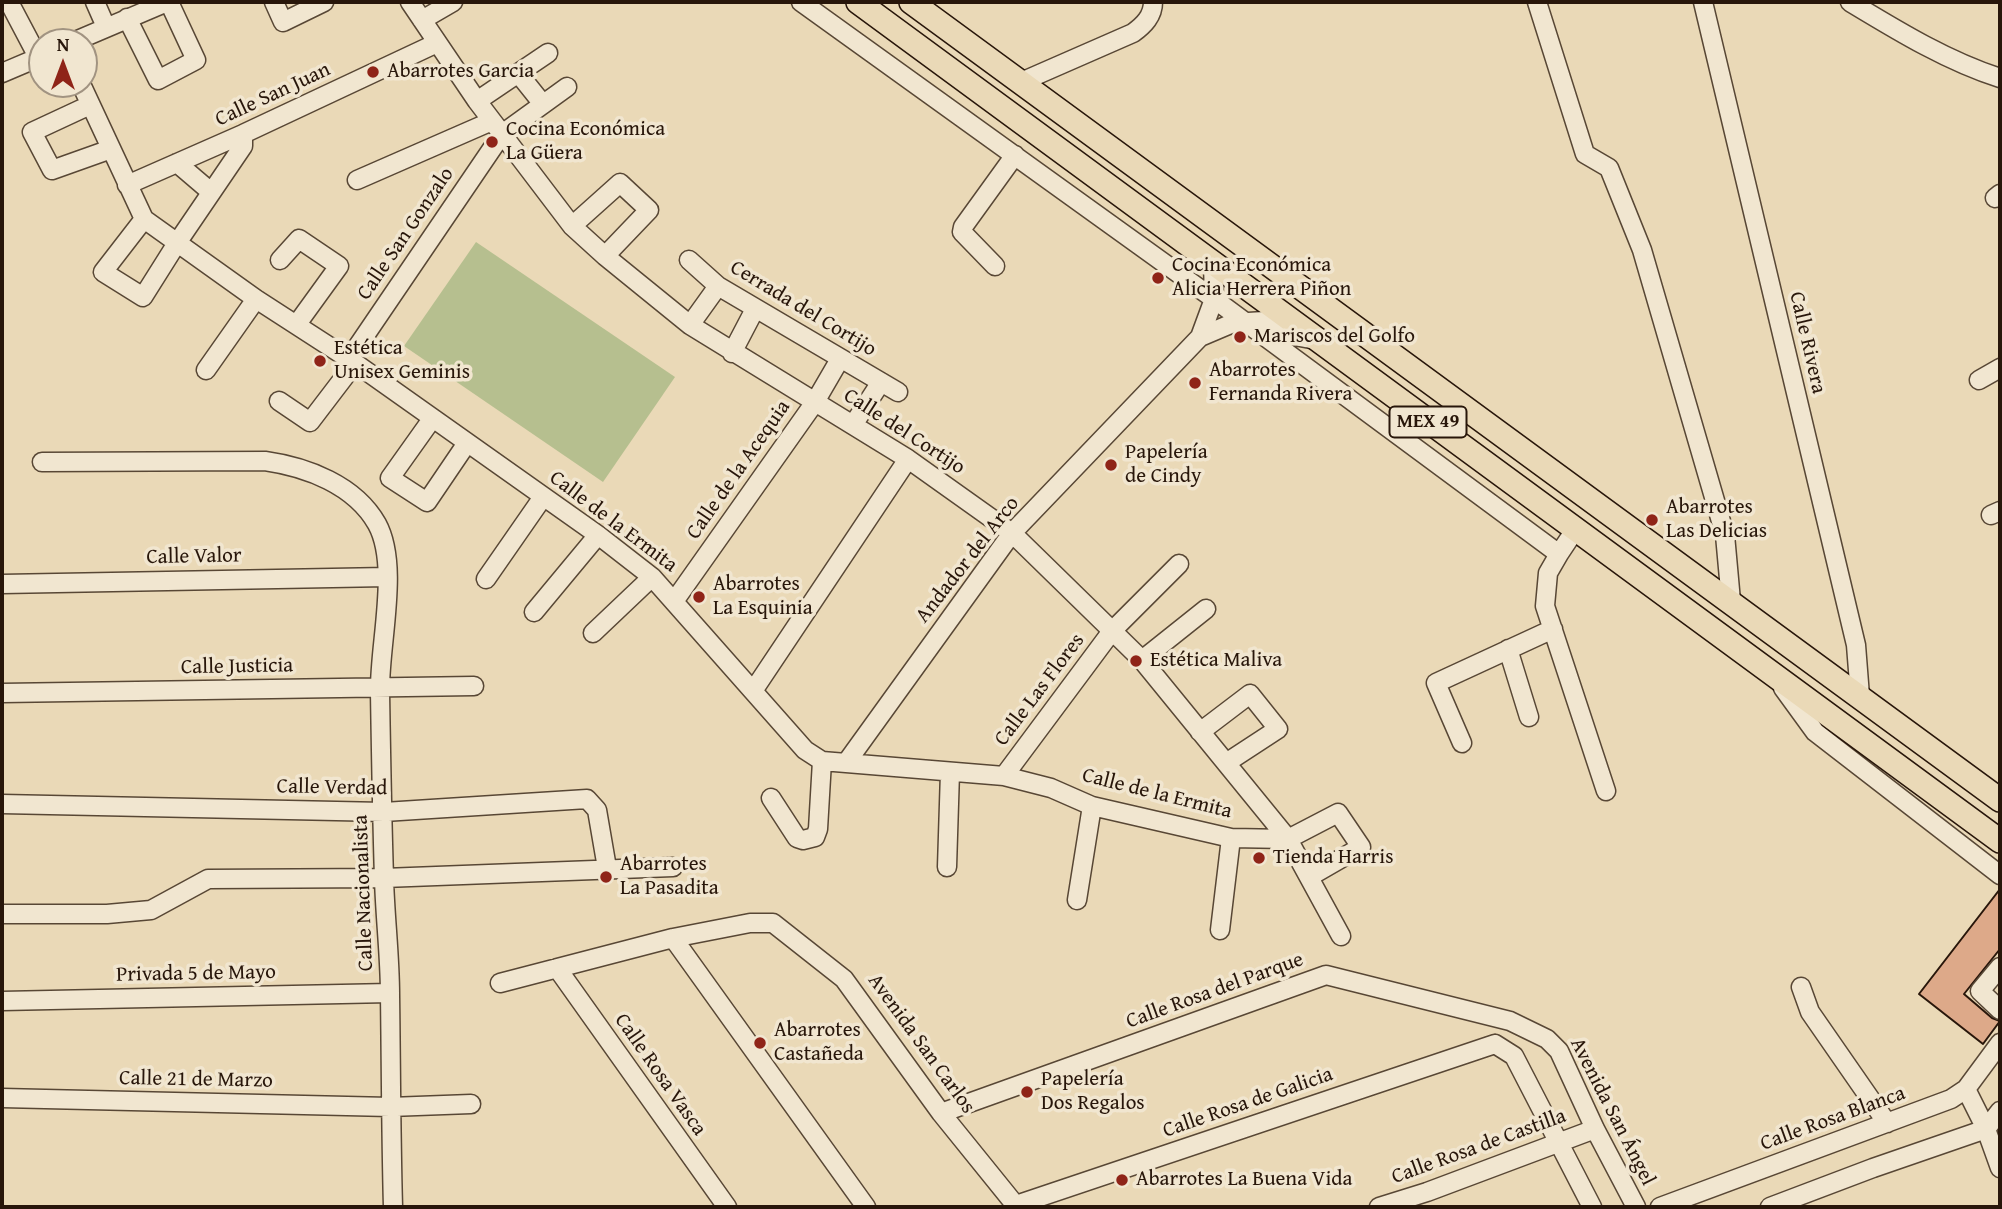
<!DOCTYPE html>
<html>
<head>
<meta charset="utf-8">
<style>
	body { margin:0 }
	#map { position:relative; width:2002px; height:1209px; overflow:hidden; background:#ead9b7; font-family:"Gentium Book Plus",serif }
	canvas { display:block }
	.frame { position:absolute; inset:0; border:4px solid #28160a; pointer-events:none }
	.north { position:absolute; left:28px; top:28px; width:70px; height:70px; box-sizing:border-box; background:#f1e6d0; border:2px solid #a19381; border-radius:50%; rotate:0deg; font-size:19px; font-weight:700; line-height:28px; text-align:center; color:#28160a }
	.north::after { content:''; display:block; margin:auto; width:24px; height:32px; background:#8f2418; clip-path:polygon(50% 0,100% 100%,50% 72%,0 100%) }
</style>
</head>
<body>
<div id="map">
<canvas width="2002" height="1209"></canvas>
<div class="frame"></div>
<div class="north">N</div>
</div>
<script>
const context = document.querySelector('canvas').getContext('2d');
context.lineJoin = 'round';
function fill(path, color) {
  context.fillStyle = color;
  context.fill(path, 'evenodd');
}
function trace(path, color, width, dash) {
  context.strokeStyle = color;
  context.lineWidth = width;
  context.lineCap = dash ? 'butt' : 'round';
  context.setLineDash(dash || []);
  context.stroke(path);
}
function label(font, color, halo, rows, align = 'center') {
  context.font = font + ' "Gentium Book Plus",serif';
  context.lineWidth = 7;
  context.setLineDash([]);
  context.textBaseline = 'middle';
  context.strokeStyle = halo;
  context.fillStyle = color;
  for (const [text, x, y, turn = 0] of rows) {
    context.save();
    context.translate(x, y);
    context.rotate((+turn || 0) * Math.PI / 180);
    context.textAlign = isNaN(turn) ? turn : align;
    if (halo) context.strokeText(text, 0, 0);
    context.fillText(text, 0, 0);
    context.restore();
  }
}
const green = new Path2D(`
	M476,242l199,135 -72,105 -199,-136z`);
const building = new Path2D(`
	M2000,889v60l-36,45 28,24 8,3 -17,23 -64,-50z`);
const minor = new Path2D(`
	M9,2l29,55
	M95,2l11,25
	M274,2l9,20 41,-20
	M410,2l67,99 95,125 33,30 85,69 218,134 104,74 130,127 146,179 53,97
	M801,2l413,297 345,255 16,-24
	M1537,2l48,152 24,14 33,82 83,285 6,66
	M1703,2l153,643 4,51
	M1850,2c48,29 97,59 150,76
	M127,18l31,62 38,-20 -27,-58
	M422,20l31,-18
	M73,42l94,-40
	M2,73l40,-17
	M518,73l24,30
	M1021,82l112,-49c11,-8 20,-17 20,-31
	M81,84l63,135 112,80 99,64 243,172 54,42 153,173 17,11 182,15 47,12 41,18 139,32 57,1 50,-26 23,34 -52,30
	M477,101l71,-48
	M90,105l-58,27 20,38 59,-21
	M177,163l34,29
	M357,180l135,-59
	M127,185l116,-51 194,-91
	M1995,198l5,-4
	M144,219l-41,53 40,25 34,-54 66,-97v-12
	M572,226l48,-43 29,27 -44,46
	M280,260l19,-21 40,27 -42,58
	M689,260l29,26 180,106
	M995,266l-33,-34 1,-5 52,-72
	M690,325l28,-39
	M1200,337l33,-14 31,-2 25,14 27,5
	M732,353l23,-44
	M349,359l153,-225 65,-47
	M206,370l50,-71
	M1979,380l21,-12
	M279,401l31,21 45,-59
	M432,419l-42,59 37,24 40,-59
	M853,425l28,-43
	M42,462l223,-1c42,6 90,24 112,63 23,42 2,120 3,168 1,62 2,124 4,186 1,39 6,78 6,117 1,71 1,141 3,212
	M1991,515l9,-4
	M1559,554l-11,19 -3,33 61,185
	M486,579l57,-82
	M2,584l385,-7
	M675,600l140,-198 25,-43
	M534,612l64,-77
	M593,633l59,-56
	M1508,649l21,68
	M1142,660l64,-51
	M1783,688l32,44 185,143
	M753,691l155,-232
	M2,693l472,-7
	M1200,732l50,-38 28,35 -52,34
	M1462,743l-26,-60 117,-54
	M846,763l166,-230 188,-196 14,-38 -1,-36
	M1004,776l108,-145 67,-67
	M771,798l26,40 6,2 12,-3 3,-8 4,-68
	M2,804l382,8 203,-13 10,11 10,58
	M947,867l3,-95
	M1077,900l15,-94
	M2,914h105l44,-4 57,-31 176,-1 289,-11
	M1220,930l11,-92
	M673,938l193,269
	M2000,967l-20,24 20,19
	M557,968l170,239
	M500,983l173,-45 77,-15h23l71,56 97,134 76,94
	M1801,987l9,25 77,111
	M2,1001l388,-8
	M1495,1044l19,12 78,151
	M1966,1089l20,40 14,39
	M2,1098l388,9 81,-3
	M941,1113l385,-138 184,46 37,18 12,12 36,78 41,78
	M1016,1205l479,-161
	M1379,1207l48,-15 168,-63
	M1660,1207l291,-108 15,-10 34,-46
	M1770,1207l103,-39 113,-39 14,-18`);
const major = new Path2D(`
	M858,2l1142,839
	M911,2l1089,798`);
const markers = [
	[373,72,7,"#8f2418"],
	[492,142,7,"#8f2418"],
	[1158,278,7,"#8f2418"],
	[1240,337,7,"#8f2418"],
	[320,361,7,"#8f2418"],
	[1195,383,7,"#8f2418"],
	[1111,465,7,"#8f2418"],
	[1652,520,7,"#8f2418"],
	[699,597,7,"#8f2418"],
	[1136,661,7,"#8f2418"],
	[1259,858,7,"#8f2418"],
	[606,877,7,"#8f2418"],
	[760,1043,7,"#8f2418"],
	[1027,1092,7,"#8f2418"],
	[1122,1180,7,"#8f2418"]
];
const shields = [
	[1428,422,77]
];
const shieldNames = [
	["MEX 49",1428,422]
];
const poiNames = [
	["Abarrotes Garcia",387,72],
	["Cocina Económica",506,130],
	["La Güera",506,154],
	["Cocina Económica",1172,266],
	["Alicia Herrera Piñon",1172,290],
	["Mariscos del Golfo",1254,337],
	["Estética",334,349],
	["Unisex Geminis",334,373],
	["Abarrotes",1209,371],
	["Fernanda Rivera",1209,395],
	["Papelería",1125,453],
	["de Cindy",1125,477],
	["Abarrotes",1666,508],
	["Las Delicias",1666,532],
	["Abarrotes",713,585],
	["La Esquinia",713,609],
	["Estética Maliva",1150,661],
	["Tienda Harris",1273,858],
	["Abarrotes",620,865],
	["La Pasadita",620,889],
	["Abarrotes",774,1031],
	["Castañeda",774,1055],
	["Papelería",1041,1080],
	["Dos Regalos",1041,1104],
	["Abarrotes La Buena Vida",1136,1180]
];
const streetNames = [
	["Calle San Juan",273,95,-25],
	["Calle San Gonzalo",406,234,-56],
	["Cerrada del Cortijo",803,309,31],
	["Calle Rivera",1807,343,77],
	["Calle del Cortijo",904,432,33],
	["Calle de la Acequia",739,470,-55],
	["Calle de la Ermita",613,522,37],
	["Calle Valor",194,557,-1],
	["Andador del Arco",968,560,-52],
	["Calle Justicia",237,667,-1],
	["Calle Las Flores",1040,690,-53],
	["Calle Verdad",332,788,1],
	["Calle de la Ermita",1157,794,14],
	["Calle Nacionalista",364,893,-92],
	["Privada 5 de Mayo",196,974,-1],
	["Calle Rosa del Parque",1215,991,-20],
	["Avenida San Carlos",921,1044,54],
	["Calle Rosa Vasca",660,1075,55],
	["Calle 21 de Marzo",196,1080,1],
	["Calle Rosa de Galicia",1248,1103,-19],
	["Avenida San Ángel",1612,1112,63],
	["Calle Rosa Blanca",1833,1119,-20],
	["Calle Rosa de Castilla",1479,1147,-20]
];
fill(green, '#b6bf8f');
fill(building, '#dda989');
trace(building, '#28160a', 2);
trace(minor, '#584735', 21);
trace(major, '#28160a', 26);
trace(minor, '#f1e6d0', 18);
trace(major, '#ead9b7', 23);
for (const [x, y, r, color] of markers) {
  const dot = new Path2D();
  dot.arc(x, y, r, 0, 2 * Math.PI);
  context.fillStyle = color;
  context.fill(dot);
  trace(dot, '#f1e6d0', 2.5);
}
for (const [x, y, w] of shields) {
  const box = new Path2D();
  box.roundRect(x - w / 2, y - 15.5, w, 31, 5);
  context.fillStyle = '#f1e6d0';
  context.fill(box);
  trace(box, '#28160a', 2);
}
label('bold 19px', '#28160a', null, shieldNames);
label('21px', '#28160a', '#f1e6d0', poiNames, 'left');
label('21px', '#28160a', '#f1e6d0', streetNames);
</script>
</body>
</html>
